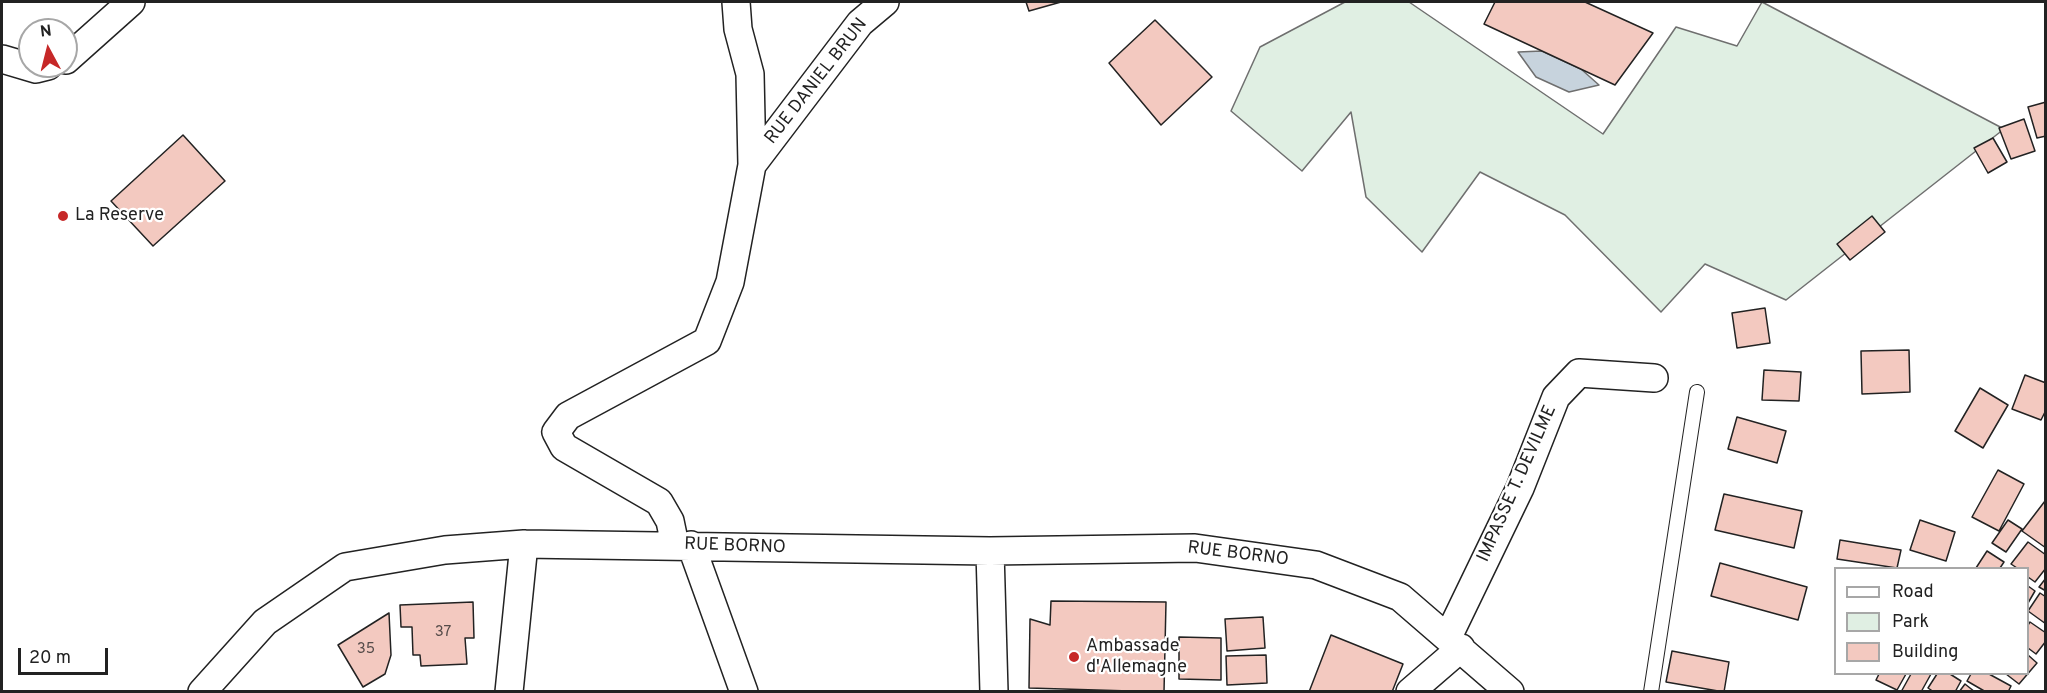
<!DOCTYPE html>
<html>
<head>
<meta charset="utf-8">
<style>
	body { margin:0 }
	#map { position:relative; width:2047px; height:693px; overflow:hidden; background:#fff; font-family:Overpass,sans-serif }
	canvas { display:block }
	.frame { position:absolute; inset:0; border:3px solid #222; pointer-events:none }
	.legend { position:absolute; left:1834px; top:567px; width:195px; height:108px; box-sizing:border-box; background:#fff; border:2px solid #a7a7a7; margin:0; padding:8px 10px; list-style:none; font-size:18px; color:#222 }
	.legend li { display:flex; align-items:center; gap:12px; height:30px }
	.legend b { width:30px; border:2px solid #a7a7a7 }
	.north { position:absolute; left:18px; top:18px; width:60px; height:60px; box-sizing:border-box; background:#fff; border:2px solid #a7a7a7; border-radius:50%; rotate:353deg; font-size:16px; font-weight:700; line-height:24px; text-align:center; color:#222 }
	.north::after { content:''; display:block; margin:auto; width:21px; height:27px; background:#c62828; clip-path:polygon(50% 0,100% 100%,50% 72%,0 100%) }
	.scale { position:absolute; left:18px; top:648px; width:90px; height:27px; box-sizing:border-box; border:3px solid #222; border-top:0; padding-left:8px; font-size:18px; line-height:21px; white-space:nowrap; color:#222; -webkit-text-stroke:4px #fff; paint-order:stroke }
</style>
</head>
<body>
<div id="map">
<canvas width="2047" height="693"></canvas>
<div class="frame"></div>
<ul class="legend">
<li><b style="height:8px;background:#fff"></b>Road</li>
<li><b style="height:16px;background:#e0efe3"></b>Park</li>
<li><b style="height:16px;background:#f3c9c0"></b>Building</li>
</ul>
<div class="north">N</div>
<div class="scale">20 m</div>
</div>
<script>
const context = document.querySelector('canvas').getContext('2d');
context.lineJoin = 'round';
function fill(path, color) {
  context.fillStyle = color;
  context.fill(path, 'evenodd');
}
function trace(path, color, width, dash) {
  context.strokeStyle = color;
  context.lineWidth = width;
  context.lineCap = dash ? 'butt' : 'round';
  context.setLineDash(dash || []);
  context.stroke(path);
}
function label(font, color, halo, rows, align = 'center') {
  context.font = font + ' Overpass,sans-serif';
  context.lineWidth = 4.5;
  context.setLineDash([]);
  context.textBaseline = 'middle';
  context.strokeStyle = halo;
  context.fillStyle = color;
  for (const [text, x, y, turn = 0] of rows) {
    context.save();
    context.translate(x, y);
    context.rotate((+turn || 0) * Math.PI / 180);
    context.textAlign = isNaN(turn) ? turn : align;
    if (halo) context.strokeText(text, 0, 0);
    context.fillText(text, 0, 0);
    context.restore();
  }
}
const green = new Path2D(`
	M1345,2h64l194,132 73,-107 61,19 25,-44 242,127 -218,171 -81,-36 -44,48 -96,-97 -85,-43 -58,80 -56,-55 -15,-85 -49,59 -71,-60 29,-64z`);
const water = new Path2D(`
	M1542,51l39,18 18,16 -30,7 -33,-15 -18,-25z`);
const building = new Path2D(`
	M1026,2h35l-32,9z
	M1495,2h90l68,31 -38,52 -131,-61z
	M1155,20l57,57 -51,48 -52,-62z
	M2046,102v34l-9,2 -9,-31z
	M2024,119l11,32 -24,8 -12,-31z
	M183,135l42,46 -72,65 -42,-45z
	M1993,138l14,24 -19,11 -14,-25z
	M1872,216l13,16 -35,28 -13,-16z
	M1765,308l5,35 -33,5 -5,-35z
	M1909,350l1,42 -48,2 -1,-43z
	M1764,370l37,2 -2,29 -37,-1z
	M2025,375l21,8v27l-5,10 -29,-11z
	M1980,388l28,17 -25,43 -28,-17z
	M1737,417l49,14 -9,32 -49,-14z
	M1998,470l26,14 -25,47 -27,-14z
	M1724,494l78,17 -8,37 -79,-18z
	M2045,501l1,1v46l-24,-17z
	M1920,520l35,12 -9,29 -36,-11z
	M2008,520l14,9 -16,23 -14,-9z
	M1840,540l61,10 -4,18 -60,-9z
	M2028,542l18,13v13l-11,14 -7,-5v-9h-11l-6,-4z
	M1987,551l17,11 -4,6h-24z
	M1720,563l87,24 -9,33 -87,-24z
	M2046,578v13l-7,-4z
	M2028,586l7,5 -7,12z
	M2040,593l6,4v27l-18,-13z
	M1051,601l115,1 -2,90 -135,-4 1,-69 20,6z
	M473,602l1,36h-9l2,26 -46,2 -1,-11h-7l-1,-28h-11l-1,-22z
	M389,613l2,42 -6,19 -22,13 -25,-42z
	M1263,617l2,31 -38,3 -2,-32z
	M2030,622l16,11v8l-10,13 -8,-6v-23z
	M1331,635l72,29 -11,28h-83z
	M1179,637l42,1v42l-42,-1z
	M1672,651l57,11 -5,30 -58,-10z
	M1266,655l1,28 -40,2 -1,-29z
	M2028,655l9,8 -18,21 -13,-10h22z
	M1879,674h27l-9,16 -21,-10z
	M1911,674h20l-10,18h-20z
	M1937,674h13l11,7 -6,11h-21l-6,-4z
	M1971,674h18l22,12 -3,6h-22l-19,-11z
	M1965,684l10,8h-16z`);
const lane = new Path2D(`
	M1651,692l46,-300`);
const street = new Path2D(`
	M2,59l34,10 12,-3
	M66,60l65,-58
	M752,165l108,-142 25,-21
	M675,545l-5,-24 -11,-19 -95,-55 -8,-15 12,-16 139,-75 23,-59 22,-117 -2,-91 -12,-45 -2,-27
	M691,545l53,147
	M990,551l4,141
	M1448,637l72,-149 36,-91 23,-24 75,5
	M202,692l63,-70 80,-55 100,-17 79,-6 466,7 205,-3 121,17 84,32 110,95
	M509,692l15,-148
	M1410,692l51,-44`);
const markers = [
	[63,216,6,"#c62828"],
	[1074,657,6,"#c62828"]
];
const numberNames = [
	["37",443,633],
	["35",366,650]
];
const streetNames = [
	["RUE DANIEL BRUN",817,82,-52],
	["IMPASSE T. DEVILME",1518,484,-66],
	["RUE BORNO",735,547,2],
	["RUE BORNO",1238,555,7]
];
const poiNames = [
	["La Reserve",75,216],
	["Ambassade",1086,647],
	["d'Allemagne",1086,668]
];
fill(green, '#e0efe3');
trace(green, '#6f6f6f', 1.5);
fill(water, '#c7d3dd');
trace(water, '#6f6f6f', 1.5);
fill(building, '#f3c9c0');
trace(building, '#222', 1.5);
trace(lane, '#222', 16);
trace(street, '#222', 30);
trace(lane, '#fff', 14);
trace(street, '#fff', 27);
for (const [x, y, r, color] of markers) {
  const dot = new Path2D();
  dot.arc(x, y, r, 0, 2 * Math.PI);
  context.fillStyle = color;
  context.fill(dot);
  trace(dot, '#fff', 2);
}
label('15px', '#564c4a', null, numberNames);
label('18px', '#222', '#fff', streetNames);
label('18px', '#222', '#fff', poiNames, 'left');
</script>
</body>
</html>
